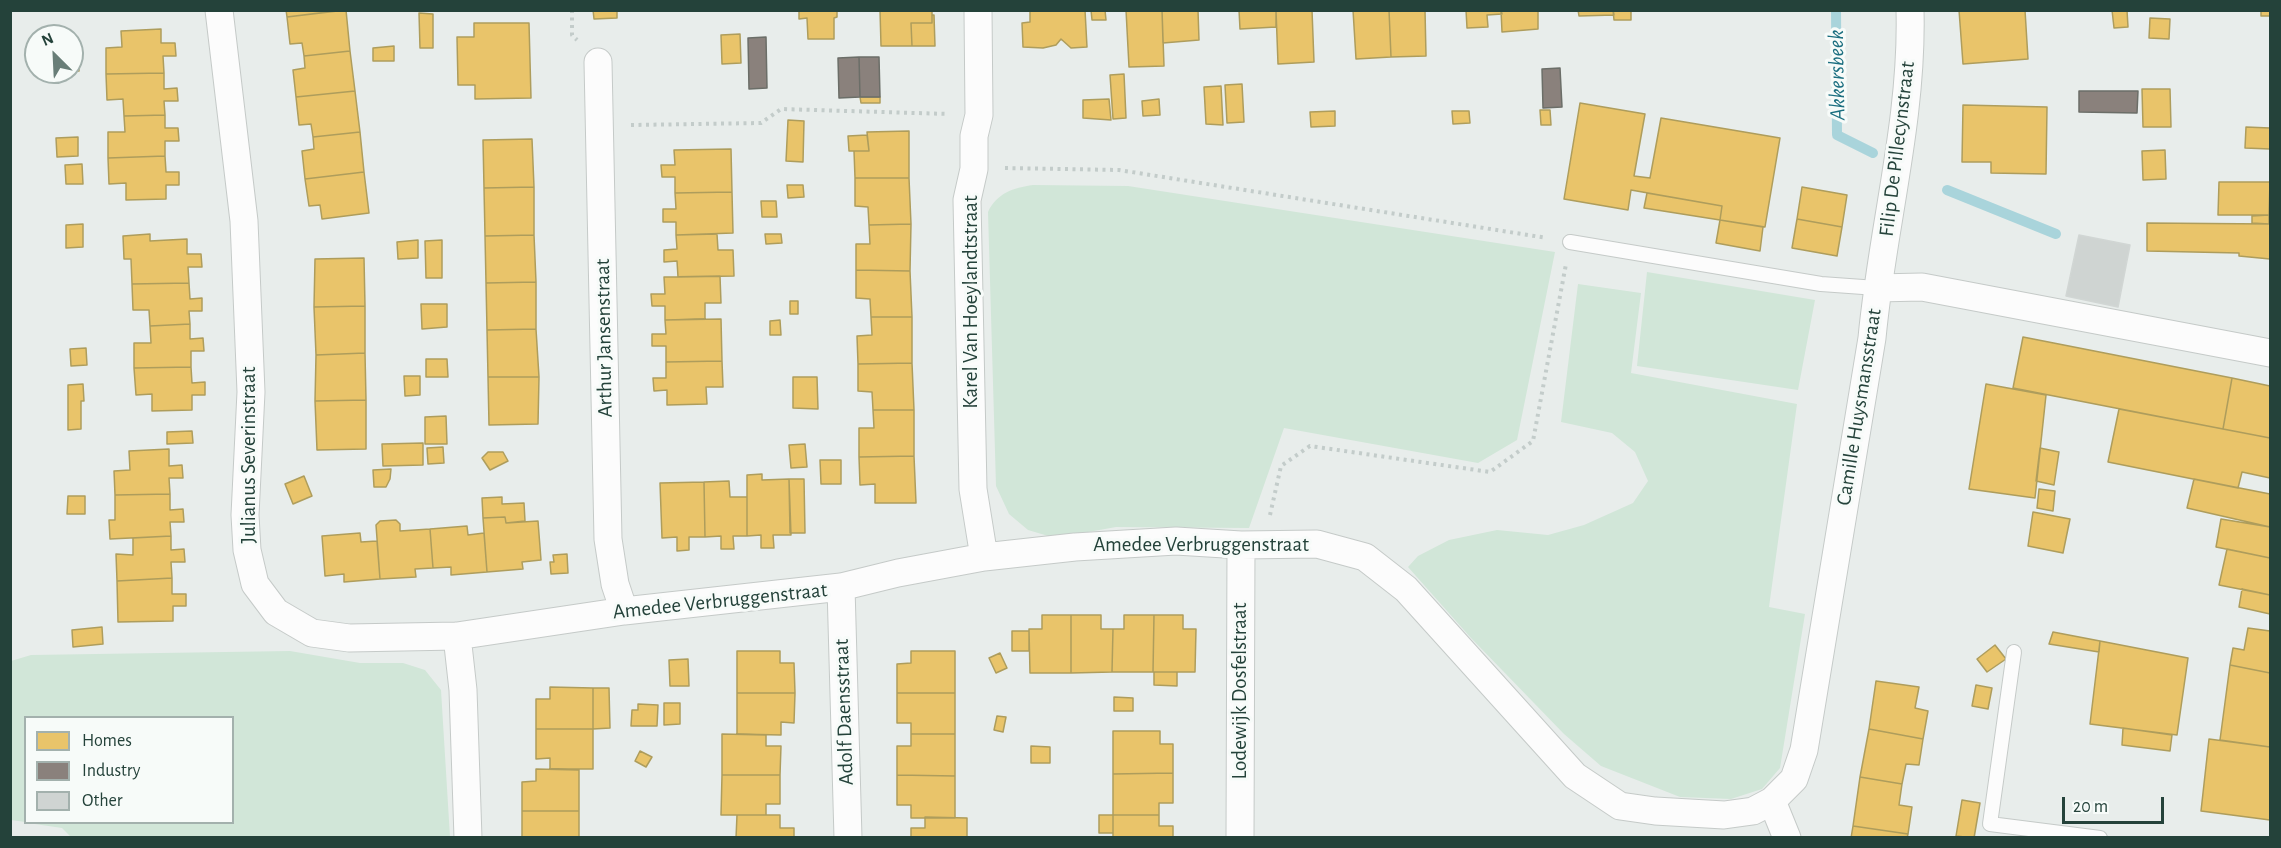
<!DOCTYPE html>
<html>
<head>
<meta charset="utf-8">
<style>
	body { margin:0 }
	#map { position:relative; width:2281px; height:848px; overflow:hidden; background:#e8edeb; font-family:"Alegreya Sans",sans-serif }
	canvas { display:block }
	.frame { position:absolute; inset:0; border:12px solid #24423a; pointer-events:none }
	.legend { position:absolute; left:24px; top:716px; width:210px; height:108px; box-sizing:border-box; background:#f7fbf9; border:2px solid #a3b1ad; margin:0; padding:8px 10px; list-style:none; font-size:18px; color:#24423a }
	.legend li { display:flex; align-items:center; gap:12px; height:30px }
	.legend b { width:30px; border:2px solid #a3b1ad }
	.north { position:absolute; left:24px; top:24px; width:60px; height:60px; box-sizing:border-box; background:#f7fbf9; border:2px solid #a3b1ad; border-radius:50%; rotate:336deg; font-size:16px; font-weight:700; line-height:24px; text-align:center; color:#24423a }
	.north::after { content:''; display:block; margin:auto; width:21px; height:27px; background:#697e78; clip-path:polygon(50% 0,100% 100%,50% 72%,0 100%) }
	.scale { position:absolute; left:2062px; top:797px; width:102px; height:27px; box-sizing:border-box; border:3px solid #24423a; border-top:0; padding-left:8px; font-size:18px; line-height:21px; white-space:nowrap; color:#24423a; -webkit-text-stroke:4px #f7fbf9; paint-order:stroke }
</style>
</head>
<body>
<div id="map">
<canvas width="2281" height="848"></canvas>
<div class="frame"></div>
<ul class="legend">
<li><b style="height:16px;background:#e9c46a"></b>Homes</li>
<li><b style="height:16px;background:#8a817c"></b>Industry</li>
<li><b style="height:16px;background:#cfd4d2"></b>Other</li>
</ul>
<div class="north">N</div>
<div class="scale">20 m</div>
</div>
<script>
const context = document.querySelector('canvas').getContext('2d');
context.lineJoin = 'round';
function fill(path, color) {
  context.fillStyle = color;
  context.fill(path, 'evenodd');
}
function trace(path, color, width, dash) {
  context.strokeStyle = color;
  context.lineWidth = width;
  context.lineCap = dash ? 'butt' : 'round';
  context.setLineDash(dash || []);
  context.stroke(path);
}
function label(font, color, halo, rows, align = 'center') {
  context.font = font + ' "Alegreya Sans",sans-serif';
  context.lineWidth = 6;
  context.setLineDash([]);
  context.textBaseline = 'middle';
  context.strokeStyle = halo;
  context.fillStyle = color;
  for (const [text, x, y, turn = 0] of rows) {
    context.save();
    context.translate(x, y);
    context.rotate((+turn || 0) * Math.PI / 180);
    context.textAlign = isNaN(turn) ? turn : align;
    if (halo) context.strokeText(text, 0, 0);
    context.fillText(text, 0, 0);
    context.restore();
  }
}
const green = new Path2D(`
	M1033,185l95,1 427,66 -38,188 -39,23 -194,-35 -35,100 -133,-1 -61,11 -27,-8 -19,-16 -13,-28 -8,-274c9,-19 25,-24 45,-27z
	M1647,272l168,28 -17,90 -161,-24z
	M1578,284l63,9 -10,80 166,31 -28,203 36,7 -25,154 -18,21 -31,10 -51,-2 -79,-31 -37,-32 -93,-96 -63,-71 10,-11 31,-16 48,-10 51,5 36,-10 49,-22 15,-22 -13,-29 -23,-19 -51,-11z
	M290,651l70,12h43l22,7 16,20 9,147 -378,1 -10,-10 -34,-5 204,-1v-104h-206l-1,104 -14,-2v-159l20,-6z`);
const homes = new Path2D(`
	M286,10h57l-56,7z
	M346,10l4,41 -46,5 -2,-13 -12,1 -3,-27z
	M593,10h24v8l-23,1z
	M799,10h38v7l-3,1v21h-26l-1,-21 -8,1z
	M880,10h52v13h-21l1,23h-31z
	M1030,10h55l2,37 -16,1 -10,-9 -5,6 -13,3 -20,-1 -1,-24 8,-1z
	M1091,10h14l1,10h-14z
	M1126,10h36l2,56 -35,1z
	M1162,10h36l1,30 -36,3z
	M1239,10h37v17l-36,2z
	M1276,10h36l2,52 -36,2z
	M1353,10h36l2,47 -35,2z
	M1389,10h36l1,46 -35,1z
	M1466,10h35l1,4 -15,1 1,12 -21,1z
	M1501,10h37v19l-36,3z
	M1578,10h35l1,5 -35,1z
	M1613,10h18v10h-17z
	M1959,10h66l3,49 -65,5z
	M2112,10h15l1,17 -14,1z
	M2261,10h9v6h-9z
	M419,13l14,1v34h-13z
	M932,15h2l1,31h-23l-1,-23h21z
	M2150,18l20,1 -1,20 -20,-1z
	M474,23h55l2,75 -56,1v-14h-17l-1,-48h17z
	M161,29v14h14l1,13h-13l1,17 -58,1v-26l16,-1 -1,-16z
	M740,34l1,29 -19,1 -1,-29z
	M394,46v15h-21v-13z
	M350,51l5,40 -59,6 -3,-27 12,-2 -1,-12z
	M72,54h6l1,17h-7z
	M164,73v16l13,-1 1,13h-14l1,14 -41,1 -1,-17 -16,1 -1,-26z
	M1124,74l2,44 -13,1 -3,-44z
	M1242,84l2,38 -17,1 -2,-38z
	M1221,86l2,39 -17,-1 -2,-37z
	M2142,89h28l1,38h-28z
	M355,91l5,41 -47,5 -2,-13 -12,1 -3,-28z
	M860,97h20v6h-19z
	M1109,99l2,21 -28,-2v-18z
	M1159,99l1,16 -17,1 -1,-15z
	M1580,103l65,11 -11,62 16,2 11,-60 119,20 -15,89 -45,-7 2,-14 -91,-16 -3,20 -64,-11z
	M1963,105l84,2 -1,67 -55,-1v-11h-29z
	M1540,110h10l1,15h-10z
	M1335,111v15l-24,1 -1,-15z
	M1452,111h17l1,12 -17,1z
	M165,115v13h13l1,13h-14v15l-57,2v-26h17l-1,-16z
	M788,120l16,1 -1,41 -17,-1z
	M2246,127l24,1v21l-25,-1z
	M909,131v47h-54l-1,-27h15l-2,-19z
	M360,132l4,40 -59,7 -3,-28 12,-2 -1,-12z
	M867,135l2,16h-20l-1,-15z
	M78,137v19l-21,1 -1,-19z
	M532,139l2,48 -50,1 -1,-48z
	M731,149l1,43 -57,1v-16h-13l-1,-12h14l-1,-15z
	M2165,150l1,29 -23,1 -1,-29z
	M165,156l1,16h13v13h-13v14l-40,1v-17l-17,1 -1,-26z
	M82,164l1,20h-17l-1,-19z
	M364,172l5,41 -47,6 -2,-14 -11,1 -4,-27z
	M855,178h54l2,46 -42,1 -1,-18 -13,-1z
	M2219,182h51l-1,33h-51z
	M787,185h16l1,12 -16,1z
	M534,187v48l-49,1 -1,-48z
	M1802,187l45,8 -5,32 -45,-8z
	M732,192l1,41 -57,2v-13h-13v-13h13l-1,-16z
	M1647,193l75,13 -2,14 -76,-12z
	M761,201h15l1,16h-15z
	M2269,215v9l-17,-1v-7z
	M1797,219l45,8 -5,29 -45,-8z
	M1720,220l43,7 -3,24 -44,-8z
	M2147,223l123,1v41v-6l-31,-3v-3l-92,-2z
	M83,224v23l-17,1v-23z
	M911,224l-1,47 -54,-1v-26h14l-1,-19z
	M150,234v7l37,-2v15h14l1,13h-14l1,16 -57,1 -1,-25h-7l-1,-23z
	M717,234l1,16h15l1,26 -56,1 -1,-16 -13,1v-12l13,-1 -1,-14z
	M765,234h16l1,9 -16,1z
	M534,235l2,47 -50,1 -1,-47z
	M418,240v18l-20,1 -1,-17z
	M442,240v38h-16l-1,-37z
	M364,258l1,48 -51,1 1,-48z
	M856,270l54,1 2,46h-41l-1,-18 -14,-1z
	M720,276l1,27h-16v16l-40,1v-14h-13l-1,-12h14l-1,-17z
	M536,282v47l-49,1 -1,-47z
	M189,283l1,16 12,-1v13h-13l1,13 -40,2 -1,-16h-16l-1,-26z
	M790,301h8v13h-8z
	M421,304h26v23l-25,2z
	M365,306v47l-49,2 -2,-48z
	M871,317h41v46l-54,1 -1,-28 15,-1z
	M721,319l1,42 -56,1v-16h-14v-12h14l-1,-14z
	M780,320l1,15h-11v-14z
	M190,324v15l13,-1 1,13h-13v16l-57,1v-25h17l-1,-17z
	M536,329l3,48h-51l-1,-47z
	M2023,337l209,41 -9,51 -210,-41z
	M86,348l1,17 -16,1 -1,-17z
	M365,353l1,47 -51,1 1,-46z
	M426,359h21l1,18h-22z
	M722,361l1,26h-17l1,17 -40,1v-15l-13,1 -1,-13h13v-16z
	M912,363l2,47h-41l-1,-18 -14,-1v-27z
	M191,367l1,16 13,-1v13h-13v15l-40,1v-17l-16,1 -2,-27z
	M404,376h16v19l-15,1z
	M488,377h51l-1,47 -49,1z
	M793,377h24l1,32 -25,-1z
	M2232,378l38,8v52l-47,-9z
	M83,384l1,17h-3v28l-13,1v-45z
	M1986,384l60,11 -11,103 -66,-9z
	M366,400v49l-49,1 -2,-49z
	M2119,409l151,29v40l-28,-6 -4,16 -130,-26z
	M873,410h41v46l-55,1v-29h15z
	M446,416l1,28h-22v-27z
	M192,431l1,12 -26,1v-12z
	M423,443v22l-40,1 -1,-22z
	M805,444l2,23 -16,1 -2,-23z
	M443,447l1,16 -16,1 -1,-16z
	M2040,448l19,4 -5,33 -18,-4z
	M169,449v17l13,-1 1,13h-14l1,16 -55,1 -1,-24 16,-1 -1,-19z
	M488,452h15l5,9 -18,9 -8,-12z
	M914,456l2,47h-41v-19l-15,1 -1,-28z
	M820,460h21v24h-20z
	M391,469l-1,10 -4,8h-12l-1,-17z
	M762,474v6l27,-1 2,56h-18l1,13h-13v-13l-14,1v-61z
	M304,476l8,20 -19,8 -8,-20z
	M789,479h15l1,54h-15z
	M2194,479l76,15v33l-83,-19z
	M729,481l1,16h17v39h-14l1,13h-13v-13l-16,1 -1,-55z
	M704,482l1,55h-16v13l-12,1v-14l-15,1 -2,-55z
	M2039,489l16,2 -2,20 -16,-3z
	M170,494v16l13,-1 1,13h-14l1,14 -61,3 -1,-19h6v-25z
	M68,496h17v18h-18z
	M502,497v7l22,-1 1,18 -19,2 -1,-6 -22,1 -1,-20z
	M2033,512l37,7 -7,34 -35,-7z
	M505,517l1,6 32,-2 3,39 -19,2 1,7 -36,3 -4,-54z
	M2221,519l49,8v31l-54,-11z
	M396,520l4,4v7l30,-2 3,39 -18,1 1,8 -36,2 -4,-54 4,-4z
	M467,526l1,9 16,-2 3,39 -36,3v-8l-18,1 -3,-39z
	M360,533l1,9 16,-1 3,38 -36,3v-8l-19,2 -3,-40z
	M171,536v14l13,-1 1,13h-14l1,16 -55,3 -1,-27 17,1v-17z
	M2227,549l43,9v37l-51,-10z
	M567,554l1,19 -17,1 -1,-12h4l-1,-7z
	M172,578v16h14v12h-13v15l-55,1 -1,-41z
	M2242,589l28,6v19l-31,-7z
	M1042,615h29v58h-41l-1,-44h13z
	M1071,615h30v14h12l-1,43 -41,1z
	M1124,615h30l-1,57h-41l1,-43h11z
	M1154,615h29v14h13l-1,43h-42z
	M102,627l1,17 -30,3 -1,-17z
	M2248,628l22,3v42l-40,-8 3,-17 11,2z
	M1012,631h17v20h-17z
	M2053,632l47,9 -1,11 -50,-8z
	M2100,641l88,17 -11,77 -87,-11z
	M1995,645l11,14 -19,13 -10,-13z
	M737,651h43v12h14l1,30h-58z
	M911,651h44v42h-58v-29l14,-1z
	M1000,653l7,15 -11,5 -7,-15z
	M688,659l1,27h-19l-1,-26z
	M2230,665l40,8v74l-50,-7z
	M1154,672h23v14l-23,-1z
	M1876,681l43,6 -4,21 13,3 -5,28 -54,-10z
	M1976,685l16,3 -4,21 -16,-3z
	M550,687l43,1v41h-57v-30h14z
	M593,688h16l1,40 -17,1z
	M737,693h58l-1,30 -13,-1v13l-44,-1z
	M897,693h58v41h-44v-11h-14z
	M1114,697l19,1v13h-19z
	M664,703h16v21l-16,1z
	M638,704l20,1 -1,21h-26l1,-16h6z
	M997,716l9,1 -3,15 -9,-2z
	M2123,728l49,7 -2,16 -48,-6z
	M536,729h57v40h-43v-11l-14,1z
	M1869,729l54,10 -4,26 -13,-1 -4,20 -42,-7z
	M1113,731h47v13h13v29l-60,1z
	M722,734l44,1v11h15l-1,29h-58z
	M911,734h44v42l-58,-1v-29h14z
	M2209,739l61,8v73l-69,-9z
	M1031,746l19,1v16h-19z
	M640,751l12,6 -6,10 -11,-6z
	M536,769l43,1v41h-57v-29l14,-1z
	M1173,773v30h-14v12h-46v-41z
	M722,775h58v29h-14v11h-45z
	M897,775l58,1v42h-44v-13h-14z
	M1860,777l42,7 -3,21 13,2 -4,27 -55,-8z
	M1962,800l18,3 -6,35 -18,-2z
	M522,811h57v27h-57z
	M737,815h43v13h14v10h-58z
	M1099,815h14v18h-14z
	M1113,815h46v11h14v12h-60z
	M925,817l42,1v20h-56v-10h14z
	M1853,826l55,8 -1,4h-56z`);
const industry = new Path2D(`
	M766,37l1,51 -18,1 -1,-51z
	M859,57l1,40 -21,1 -1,-40z
	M859,57h20l1,40h-20z
	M1560,68l2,39 -19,1 -1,-39z
	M2079,91h59l-1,22 -58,-1z`);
const stream = new Path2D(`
	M1836,10l1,125 36,18
	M1947,190l109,44`);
const building = new Path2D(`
	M2079,235l51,10 -12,62 -52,-11z`);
const path = new Path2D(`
	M572,10v25l5,5
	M631,125l130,-2 20,-14 168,5
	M1005,168l114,2 428,68
	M1270,515l11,-49 29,-20 180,26 43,-31 33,-177`);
const service = new Path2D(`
	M1570,242l251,42 56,4
	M2014,652l-24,172 110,14`);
const minor = new Path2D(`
	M219,10l25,211 7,171 -6,123 2,35 8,34 21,28 36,21 37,5 108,-2 167,-25 217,-24 57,-14 86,-16 91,-10 101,-6 65,4 76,-1 48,13 41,32 169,187 45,30 35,5 69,4 29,-4 19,-10 22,-22 10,-29 68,-412c10,-109 41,-218 38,-328
	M978,10l1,105 -5,21v33l-7,31 6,289 11,68
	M598,62l10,477 7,45 9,27
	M1877,288l45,-1 348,66
	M841,587l7,251
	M457,636l6,54 5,148
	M1772,801l15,37
	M1240,838l1,-293`);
const streetNames = [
	["Filip De Pillecynstraat",1897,149,-83],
	["Karel Van Hoeylandtstraat",971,302,-90],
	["Arthur Jansenstraat",604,338,-91],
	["Camille Huysmansstraat",1859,407,-81],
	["Julianus Severinstraat",249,455,-90],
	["Amedee Verbruggenstraat",1201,545],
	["Amedee Verbruggenstraat",720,601,-6],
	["Lodewijk Dosfelstraat",1240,691,-90],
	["Adolf Daensstraat",844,712,-92]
];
const waterNames = [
	["Akkersbeek",1837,75,-91]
];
fill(green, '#d1e6d8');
fill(homes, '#e9c46a');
trace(homes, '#ae9d5c', 1.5);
fill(industry, '#8a817c');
trace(industry, '#6b6e68', 1.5);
trace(stream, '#a9d4db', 10);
fill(building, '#cfd4d2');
trace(building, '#d1d6d4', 1.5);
trace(service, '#c5cac8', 16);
trace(minor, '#c5cac8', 29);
trace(path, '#c3ccca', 4, [3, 4.5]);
trace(service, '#fcfcfc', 14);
trace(minor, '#fcfcfc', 27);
label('21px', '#24423a', '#f7fbf9', streetNames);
label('italic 22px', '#1c6f80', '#f7fbf9', waterNames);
</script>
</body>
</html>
